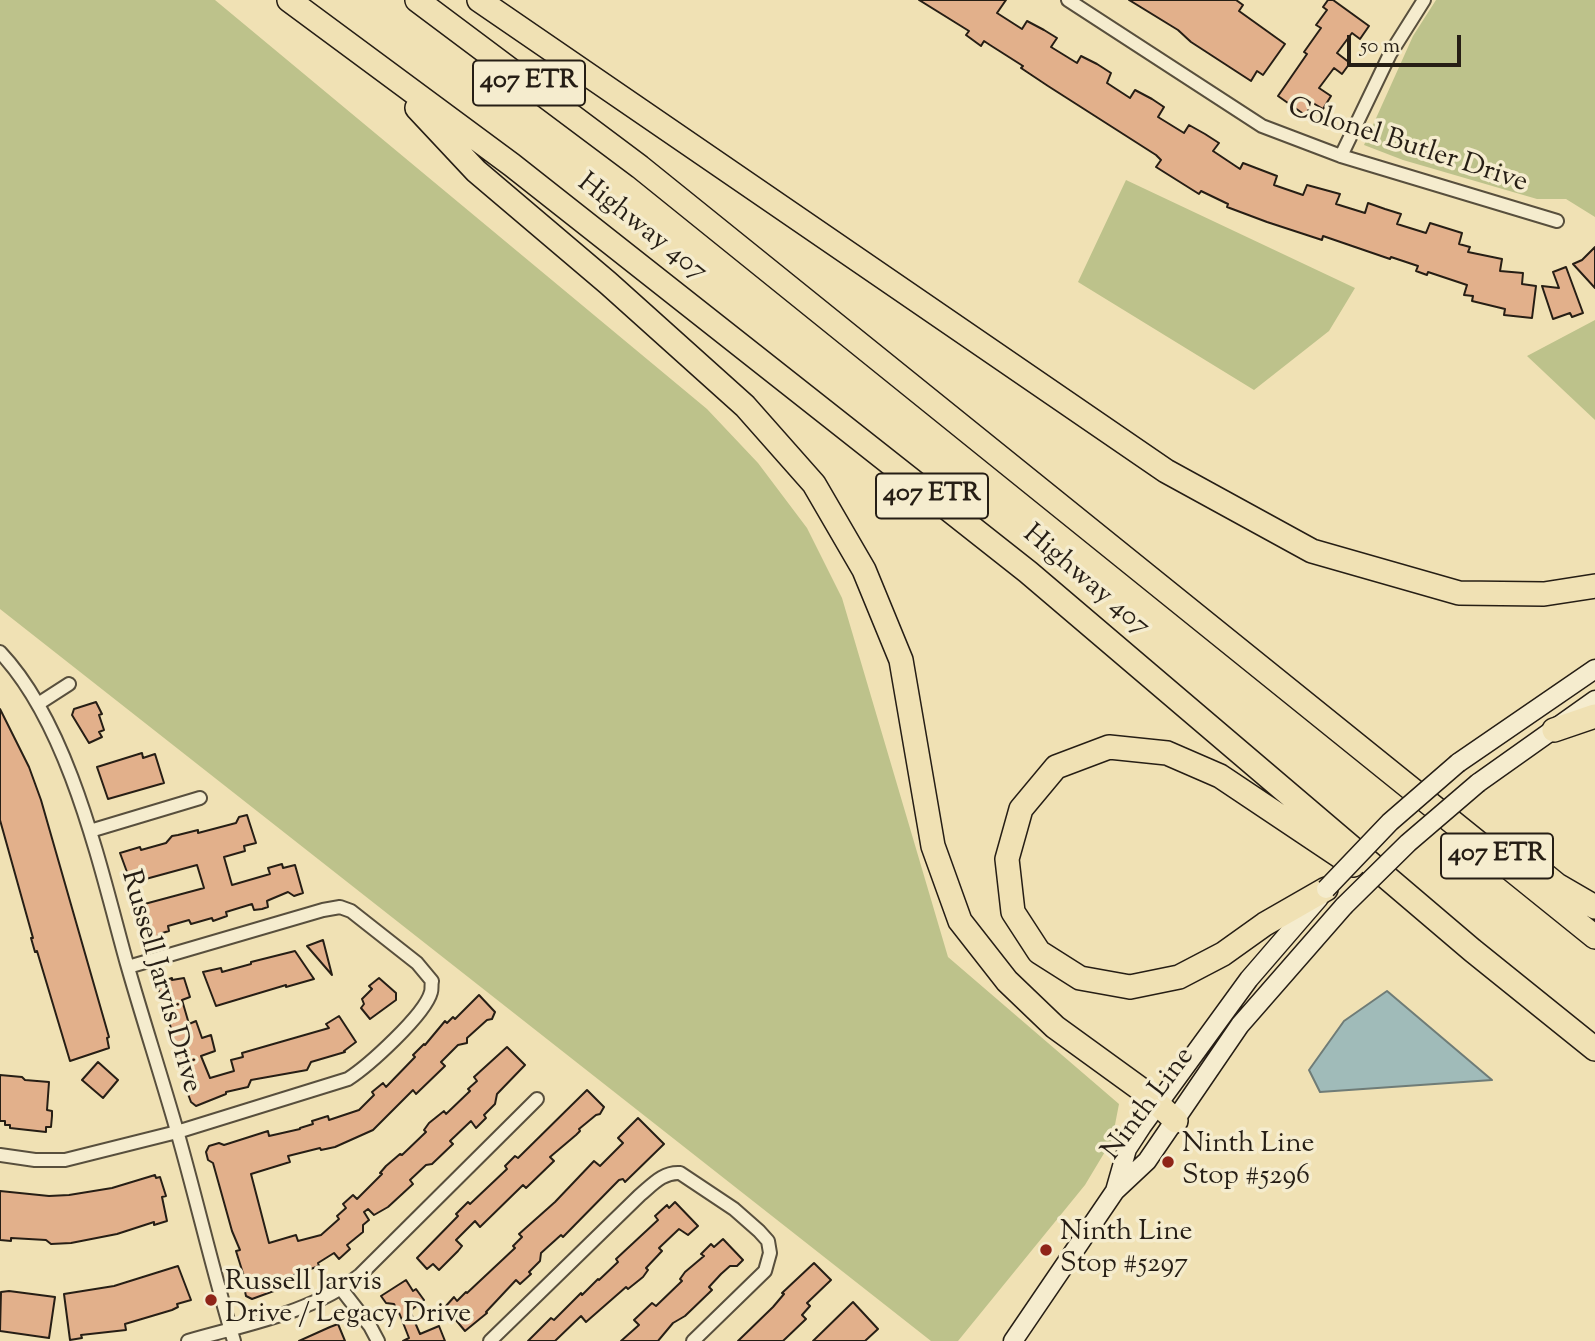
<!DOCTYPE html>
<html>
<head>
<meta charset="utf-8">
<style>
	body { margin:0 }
	#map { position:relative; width:1595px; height:1341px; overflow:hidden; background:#f0e1b4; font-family:"Sorts Mill Goudy",serif }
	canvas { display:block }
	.scale { position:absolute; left:1347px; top:35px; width:114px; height:32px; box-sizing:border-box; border:4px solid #261e15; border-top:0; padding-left:9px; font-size:21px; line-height:24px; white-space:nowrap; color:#261e15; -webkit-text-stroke:5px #f5ecce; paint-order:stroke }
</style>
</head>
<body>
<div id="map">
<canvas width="1595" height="1341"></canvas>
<div class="scale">50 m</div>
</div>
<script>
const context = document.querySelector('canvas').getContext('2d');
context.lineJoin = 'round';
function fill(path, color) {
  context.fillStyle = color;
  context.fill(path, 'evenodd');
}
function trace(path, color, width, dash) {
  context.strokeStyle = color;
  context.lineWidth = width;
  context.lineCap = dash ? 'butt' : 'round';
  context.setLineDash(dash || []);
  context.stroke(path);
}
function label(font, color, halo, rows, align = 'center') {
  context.font = font + ' "Sorts Mill Goudy",serif';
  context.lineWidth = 7;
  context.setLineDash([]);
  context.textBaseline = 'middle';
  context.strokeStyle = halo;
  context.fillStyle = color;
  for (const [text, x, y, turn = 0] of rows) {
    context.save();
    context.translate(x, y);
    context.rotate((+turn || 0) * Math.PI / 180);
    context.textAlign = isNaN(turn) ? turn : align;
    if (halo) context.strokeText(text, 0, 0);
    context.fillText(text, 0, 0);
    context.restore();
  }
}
const green = new Path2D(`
	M0,0h215l492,409 51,54 49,65 35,70 106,359 171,147 -7,36 -27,45 -127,156h-27l-931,-732z
	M1436,0h159v217l-29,-18h-29l-134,-39 -39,-15 49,-109z
	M1126,180l229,108 -26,43 -75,59 -176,-108z
	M1595,320v100l-68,-64z`);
const water = new Path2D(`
	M1387,991l105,89 -172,12 -11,-22 35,-49z`);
const building = new Path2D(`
	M919,0h87l-9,13 25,16 5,-8 17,9 13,8 -6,9 26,16 4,-7 16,8 14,9 -4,10 23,15 5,-8 17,9 12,8 -6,10 26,16 5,-8 16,9 14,9 -6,8 27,18 3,-6 34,13 -3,9 29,10 4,-10 33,9 -4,10 29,9 3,-10 17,6 16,5 -4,10 29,9 4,-10 32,10 -3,11 11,3 -2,5 34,7 -2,12 23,2 -1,11 14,2 -4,32 -28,-3 1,-6 -33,-8 1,-5 -9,-1 3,-10 -39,-13 -1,3 -11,-4 2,-5 -27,-9 -1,2 -67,-23 -1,4 -55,-18 -40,-15 1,-3 -27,-13 -2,3 -43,-27 5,-7 -5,-5 -108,-69 -27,-18 2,-2 -33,-21 -6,-4 -3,5 -15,-11 3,-4z
	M1129,0h107l7,5 -4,6 46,33 -22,31 -6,-4 -6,10 -60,-39 -13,-12z
	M1328,0h5l36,26 -9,13 -8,-6 -15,20 13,10 -8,11 -8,-6 -15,20 12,8 -8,13 -10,-6 -8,12 -27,-19 29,-42 -3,-2 17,-24 -5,-3 11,-15 -4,-3z
	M1595,247v41l-22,-24 9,-4z
	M1566,267l17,46 -11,4 -2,-4 -17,6 -11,-33 17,2 -6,-16z
	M96,702l6,12 -3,1 5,15 -5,2 3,5 -13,6 -17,-28 2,-6z
	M0,709l29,58 12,33 68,237 -2,1 2,10 -39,13 -33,-110 -2,1 -4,-14h2l-33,-118z
	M142,753l1,5 12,-4 9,29 -56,16 -11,-32z
	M247,815l9,28 -12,3 1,5 -21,6 8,28 38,-11 -2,-6 14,-4 1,4 12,-3 8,28 -9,3 -6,-4 -19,8 -2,1 1,6 -6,2 -8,1 -2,-6 -26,8 1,4 -14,5 -1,-3 -21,6 -2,-4 -21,6 1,5 -10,3 -2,4 -9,3 -5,-3 -6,-32 67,-18 -7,-23 -66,18 -11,-30 20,-6 1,3 25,-7 6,-7 6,-1 20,-5v3l38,-10 3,-6z
	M323,940l9,35 -25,-29z
	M295,951l19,28 -28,8v-2l-70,21 -13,-34 18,-4 1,4 29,-8v-2z
	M172,978v2l12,-2 6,19 -8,3 7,24 7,-3 6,17 9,-3 4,16 -14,5 9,22 24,-7 -3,-11 12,-3 -1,-4 87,-25 -3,-4 13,-8 17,26 -12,9 1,1 -34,10 -4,8 -56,10 -3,7 -22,5v2l-30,12 -5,-4 -3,-8 3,-4 -6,-23 -4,1 -12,-47 3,-1 -7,-22 -4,-2 -3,-9 3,-5z
	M379,978l17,15v7l-26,19 -9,-11 3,-4 -2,-5 10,-10 -3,-3z
	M479,995l16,17 -3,7 -5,1 -20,18v5l-9,2 -17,17 4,4 -29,28 -3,-4 -40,40 -38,17 -14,3 -1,-2 -32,8 2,6 -39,12 18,69 27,-8 2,6 23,-6 18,-16 -2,-3 9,-8 -3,-4 10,-9 4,4 25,-25 -2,-1 6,-7 14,-12 2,1 24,-23 -2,-2 5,-7 15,-12 2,3 24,-23 -2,-2 9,-8 -3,-4 33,-30 18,18 -28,29 -2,10 -11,11 2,3 -10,10 -5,-7 -21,20 3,3 -21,20 -6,1 -16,15 3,4 -25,23 -14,8 -6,-6 -4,3 5,8 -6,5v7l-16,13 3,4 -11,10 -5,-6 -16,10 1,3 -39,14 2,8 -30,11 -6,-3 -2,-9 2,-4 -10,-32 4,-1 -8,-19 -19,-68 -5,-3 -2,-8 3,-6 10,-3 5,2 44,-14 1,5 31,-7v-1l13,-4 -1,-3 16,-5 1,4 30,-10 15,-15 -2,-3 11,-9 3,4 29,-30 -2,-2 11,-11 1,1 20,-24 2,2 6,-6 2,2z
	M98,1062l20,18 -15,18 -21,-18z
	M0,1075l22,2 3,3 24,2 -2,28 5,1v5l-1,11h-5v5l-36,-4v-3h-5v-4h-5z
	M587,1090l17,17 -4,7 -4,1 -17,14 1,2 -4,4 -26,22 4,4 -28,27 -3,-3 -43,42 -5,-6 -19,19 6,6 -4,5 -19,19 -6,-6 -6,5 -10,-11 41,-42 -2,-2 12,-12 2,2 37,-35 -2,-3 10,-10 3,2z
	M638,1118l26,26 -39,38 -2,-3 -4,1 -56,57 -2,-2 -20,18 -1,8 -11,11 2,2 -11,10 -4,-4 -30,32 1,1 -22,18 -20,-24 9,-10 3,4 9,-9 1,1 48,-45 -2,-2 9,-9 -3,-3 36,-32 39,-41 6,5 23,-23 -5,-5z
	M155,1175l1,3 4,-1 6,19 -4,1 5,24 -13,4v-3l-37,12 -46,9 -20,1 -5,-4 -35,-2v3l-11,-1v-49l49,5 20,-1 43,-7z
	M675,1202l23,24 -10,9 -9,-6 -20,19 3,3 -16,17 2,2 -5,7 -15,12 -2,-2 -40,35 -5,-6 -26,25h-27l23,-23 3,2 27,-27 1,2 16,-16 1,1 19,-18 -2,-3 42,-39 -3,-4 12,-11 2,3z
	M723,1239l20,21 -6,6h-7l-9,8 -12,13 3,3 -27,26 -12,7 -15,18h-37l18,-16 -5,-5 18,-17 4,3 26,-25 -2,-2 5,-7 19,-16 -3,-2 10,-10 3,3z
	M814,1263l17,17 -24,23 3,3 -8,9 4,4 -23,22h-45l35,-34 11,-13 -2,-1z
	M178,1266l13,34 -14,4 1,3 -6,3 -47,14 1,6 -45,5 1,3 -12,2 -6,-46 50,-8z
	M406,1280l7,11 3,-2 8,11 -14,11 10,23 19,-8 6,15h-42l6,-3 -9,-23 -6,-11 -8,-1 -5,-7z
	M9,1291l46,6 -6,41 -49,-7 1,-39z
	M853,1302l25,27 -13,12h-52z
	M338,1324l7,17h-46l31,-14z`);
const street = new Path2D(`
	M1068,0l194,126 79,30 216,65
	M1341,156l49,-102 34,-54
	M0,652c70,74 100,215 127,312 16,56 34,111 50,167 20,70 36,141 57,210
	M38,704l31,-20
	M90,831l110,-33
	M0,1155l35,5h30l112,-28 171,-53c20,-13 77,-64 83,-87 1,-3 0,-7 1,-11l-15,-18 -66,-52 -11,-4 -17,3 -195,57
	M342,1290l28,36 8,15
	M188,1341c58,-17 124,-28 172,-66l177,-176
	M490,1341l150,-146c13,-11 23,-23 40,-22l54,36 25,22 9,10 2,12 -5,18 -72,70`);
const secondary = new Path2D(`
	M1458,763l137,-94
	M1478,783l117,-83
	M1115,1191l12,-42 15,-23 107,-147 70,-81
	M1013,1341l102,-150 32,-30 93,-136 104,-119`);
const highway = new Path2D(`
	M289,0l223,165 516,407 444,378 123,99
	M417,0l223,167 955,770
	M479,0l687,471 146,80 147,42 85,1 51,-8
	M417,108l59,63 132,112 137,123 69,78 50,86 37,90 32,186 27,75 47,60 48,46 91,66 30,28
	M1554,730l41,-14
	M1535,867l22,18 38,22
	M1326,889l-61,35 -42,30 -44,23 -49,10 -50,-9 -41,-26 -26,-40 -6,-53 14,-50 35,-42 53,-20 58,6 53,23 133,89`);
const secondaryBridge = new Path2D(`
	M1326,889l64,-67 68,-59
	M1344,906l64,-63 70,-60`);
const markers = [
	[1168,1162,7,"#8f2418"],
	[1046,1250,7,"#8f2418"],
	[211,1300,7,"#8f2418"]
];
const shields = [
	[529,83,112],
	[932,496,112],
	[1497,856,112]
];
const shieldNames = [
	["407 ETR",529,83],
	["407 ETR",932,496],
	["407 ETR",1497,856]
];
const streetNames = [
	["Colonel Butler Drive",1407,147,18],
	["Highway 407",641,229,38],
	["Highway 407",1085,582,40],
	["Russell Jarvis Drive",159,982,74],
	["Ninth Line",1150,1105,-53]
];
const poiNames = [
	["Ninth Line",1182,1146],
	["Stop #5296",1182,1178],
	["Ninth Line",1060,1234],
	["Stop #5297",1060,1266],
	["Russell Jarvis",225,1284],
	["Drive / Legacy Drive",225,1316]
];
fill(green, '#bdc28b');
fill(water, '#a0bbb9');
trace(water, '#6f7c77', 2);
fill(building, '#e2b08b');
trace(building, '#261e15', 2);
trace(street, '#584f3d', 16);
trace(secondary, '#261e15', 21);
trace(highway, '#261e15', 26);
trace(street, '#f5ecce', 12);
trace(secondary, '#f5ecce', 18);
trace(highway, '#f0e1b4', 23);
trace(secondaryBridge, '#261e15', 21, []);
trace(secondaryBridge, '#f5ecce', 18);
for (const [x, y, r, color] of markers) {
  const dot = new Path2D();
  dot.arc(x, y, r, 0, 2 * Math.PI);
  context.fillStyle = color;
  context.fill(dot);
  trace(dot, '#f5ecce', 2.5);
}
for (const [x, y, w] of shields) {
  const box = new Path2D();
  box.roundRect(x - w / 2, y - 22.5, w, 45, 5);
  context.fillStyle = '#f5ecce';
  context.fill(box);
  trace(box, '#261e15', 2);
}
label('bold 26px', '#261e15', null, shieldNames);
label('28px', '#261e15', '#f5ecce', streetNames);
label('28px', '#261e15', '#f5ecce', poiNames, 'left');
</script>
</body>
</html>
